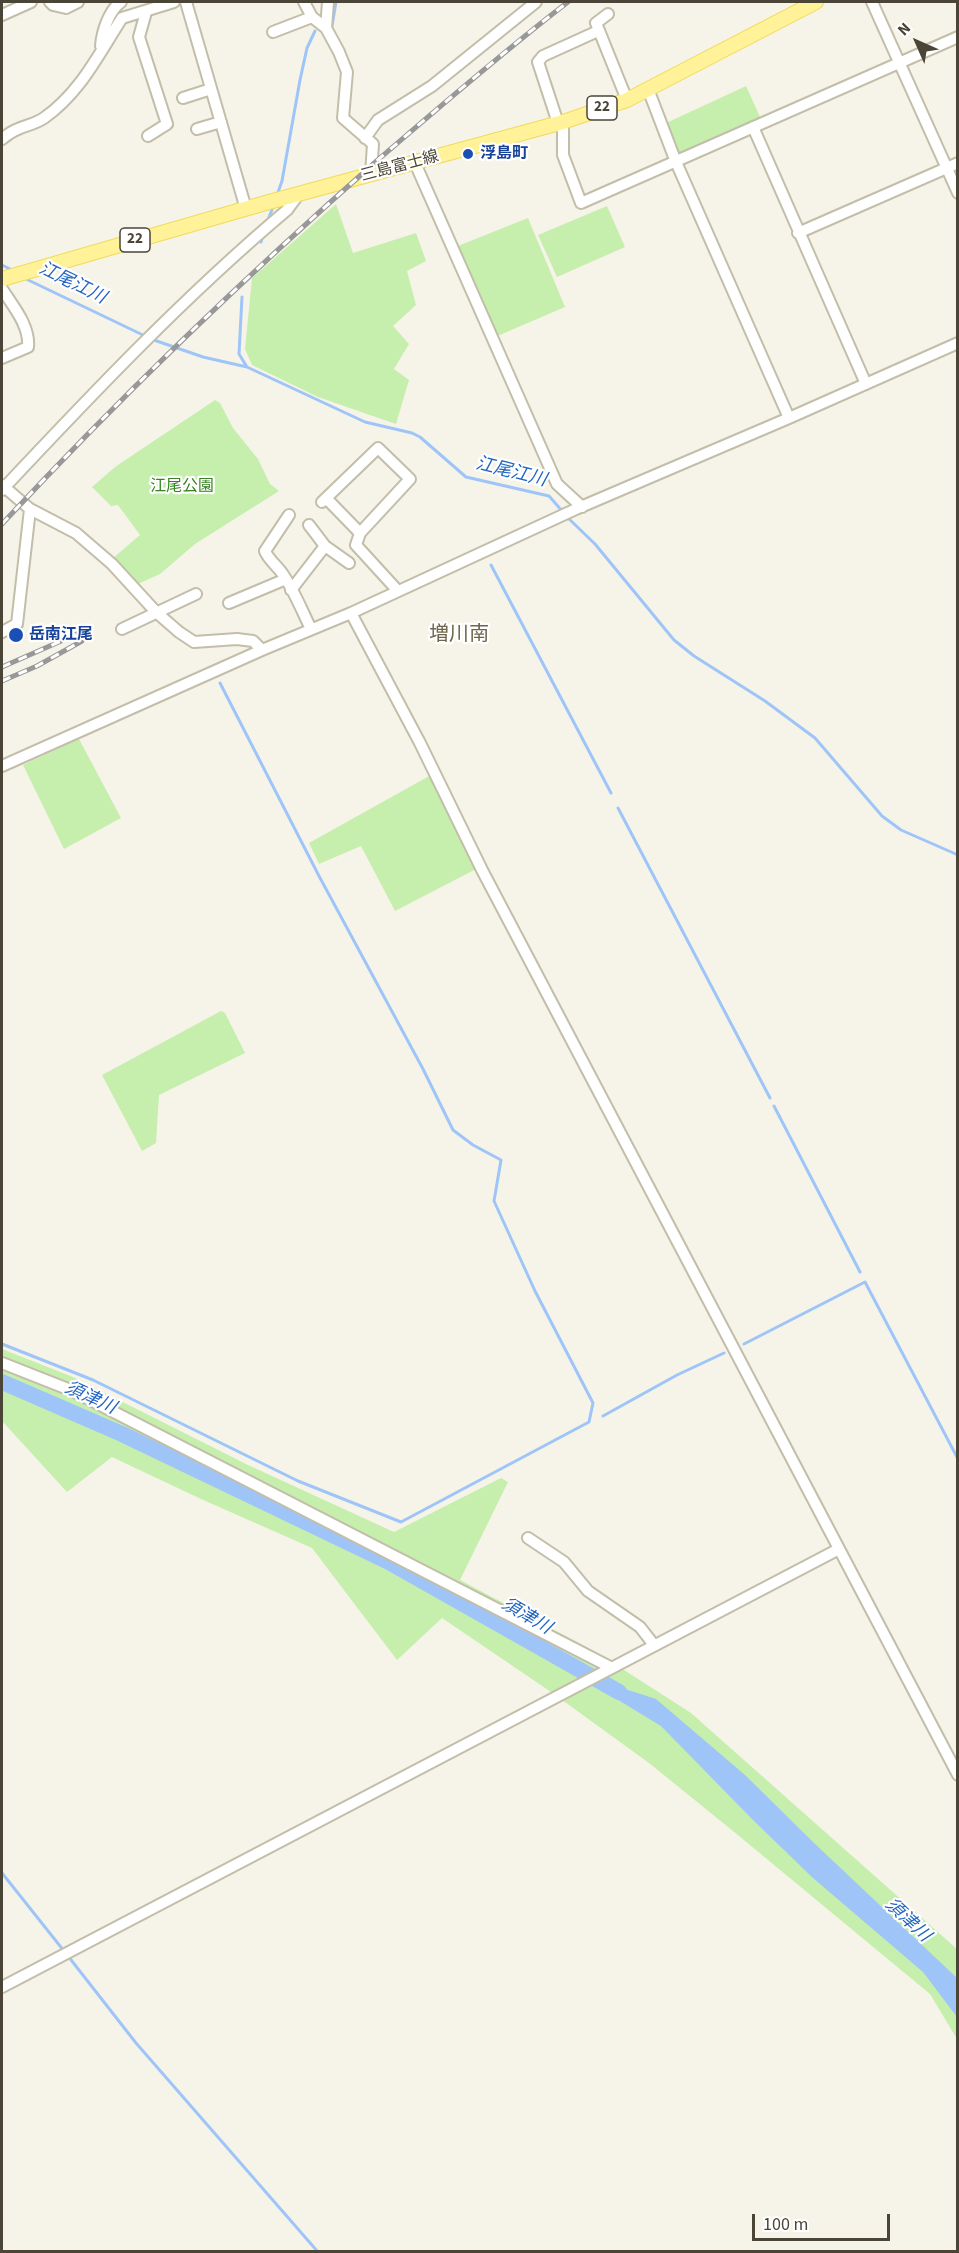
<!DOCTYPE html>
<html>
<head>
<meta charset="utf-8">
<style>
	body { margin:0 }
	#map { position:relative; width:959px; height:2253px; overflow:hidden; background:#f6f4e8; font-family:"Source Sans 3",sans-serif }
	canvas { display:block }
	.frame { position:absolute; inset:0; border:3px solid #4a4536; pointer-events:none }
	.north { position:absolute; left:887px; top:12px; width:60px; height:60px; -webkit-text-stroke:4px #fff; paint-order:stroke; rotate:315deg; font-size:16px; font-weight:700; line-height:24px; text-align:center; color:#4a4536 }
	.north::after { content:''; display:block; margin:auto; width:21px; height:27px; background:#4a4536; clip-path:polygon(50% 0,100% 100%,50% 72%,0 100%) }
	.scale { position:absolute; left:752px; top:2214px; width:138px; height:27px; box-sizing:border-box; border:3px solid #4a4536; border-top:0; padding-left:8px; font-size:18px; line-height:21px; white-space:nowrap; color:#4a4536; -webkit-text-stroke:4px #fff; paint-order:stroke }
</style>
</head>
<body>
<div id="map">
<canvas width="959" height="2253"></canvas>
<div class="frame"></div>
<div class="north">N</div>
<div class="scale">100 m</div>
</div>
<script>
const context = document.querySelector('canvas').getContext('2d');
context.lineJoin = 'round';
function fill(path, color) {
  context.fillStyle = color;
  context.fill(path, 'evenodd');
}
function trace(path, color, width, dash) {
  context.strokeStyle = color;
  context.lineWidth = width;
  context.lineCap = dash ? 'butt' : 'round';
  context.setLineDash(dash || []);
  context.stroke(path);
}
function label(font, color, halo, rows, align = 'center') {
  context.font = font + ' "Source Sans 3","Noto Sans JP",sans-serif';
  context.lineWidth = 4.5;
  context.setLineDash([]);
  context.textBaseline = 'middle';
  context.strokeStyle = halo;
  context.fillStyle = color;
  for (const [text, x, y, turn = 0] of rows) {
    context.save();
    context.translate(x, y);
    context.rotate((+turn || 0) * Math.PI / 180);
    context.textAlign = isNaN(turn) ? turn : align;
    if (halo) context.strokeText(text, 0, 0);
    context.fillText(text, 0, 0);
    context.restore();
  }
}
const green = new Path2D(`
	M746,86l15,33 -82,36 -15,-31z
	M336,204l17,49 63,-20 10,28 -19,10 9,34 -23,21 16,18 -15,25 15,11 -13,44 -78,-27 -66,-32 -7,-16 7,-71z
	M607,206l18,41 -68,30 -19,-42z
	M528,218l37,89 -70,30 -37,-91z
	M215,400l5,3 13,25 25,31 12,25 9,7 -84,53 -35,30 -22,10 -26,-25 28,-24 -22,-30 -7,1 -19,-19 23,-20z
	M79,739l42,79 -57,31 -41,-84z
	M431,775l47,93 -83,43 -34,-65 -42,18 -10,-21z
	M221,1011l4,2 20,40 -86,42 -3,48 -14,8 -40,-76z
	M2,1349l71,28 175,88 146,67 107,-54 7,4 -48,98 136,72 95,61 266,236v90l-27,-45 -197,-163 -84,-68 -98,-71 -109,-74 -45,42 -85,-112 -111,-49 -89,-42 -45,35 -65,-71z`);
const water = new Path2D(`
	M600,1681l56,18 89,76 69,68 143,135v39l-34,-45 -110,-94 -60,-58 -92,-94 -66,-40z`);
const stream = new Path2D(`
	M332,26l4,-24
	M277,195l5,-14 18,-101 7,-32 8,-17
	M268,220l5,-13
	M261,242l2,-7
	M2,265l12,6
	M24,278l121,58
	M242,297l-3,57 8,13
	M151,339l52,18 44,10 118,55 47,11 8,4 46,40 83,19 14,16
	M567,517l28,27 79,96 20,16 71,45 50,37 67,78 19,14 57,25
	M491,565l120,228
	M618,808l152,290
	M774,1106l86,166
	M2,1344l91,36 205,101 103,41 188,-100 4,-19 -58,-112 -41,-90 7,-41 -28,-15 -20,-15 -30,-61 -104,-193 -99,-193
	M744,1344l121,-62 93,177
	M603,1416l74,-41 47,-22
	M2,1873l62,78
	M68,1956l68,87 182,209`);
const river = new Path2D(`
	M2,1382l120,52 267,128 230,130`);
const minor = new Path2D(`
	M50,2l3,3 13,3 12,-6
	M186,2l60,207
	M304,2l8,15 14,11 13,24 8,20 -4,46 30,26 -2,30
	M872,2l86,191
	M146,12l-7,25 28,87 -19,12
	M608,14l-12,9 31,77
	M2,15l29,-13
	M326,28l2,-26
	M273,32l39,-15
	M101,46c1,-14 8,-36 20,-44
	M648,89l28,73 113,256
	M183,98l28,-9
	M563,122v33l18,48 377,-166
	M558,123l-20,-61 5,-6 55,-25
	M753,127l113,257
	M197,129l24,-7
	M365,138l13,-18 54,-34 104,-84
	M2,139c5,-4 10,-8 16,-10 9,-4 17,-5 26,-11 36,-25 54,-63 78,-100l52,-16
	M415,163l142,321 25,23
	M798,233l160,-70
	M2,289c11,17 28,37 26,58l-26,11
	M2,485l28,24 46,24 36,31 44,48 23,20 15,10 43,-3 16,2 9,9
	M2,490c91,-97 183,-194 285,-280l11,-15
	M326,498l34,35
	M322,502l56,-54 32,31 -50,54 -4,12 42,46
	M289,515l-24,36c3,8 12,15 17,22 12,17 20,38 29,56
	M325,546l24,17
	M291,590l34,-44 -16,-21
	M229,603l57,-24
	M351,613l69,130 62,127 476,905
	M122,629l74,-35
	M2,632l15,-8 13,-115
	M2,766l260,-116 89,-37 225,-104 213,-91 169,-75
	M2,1363l71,28 539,277
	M528,1538l36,24 24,29 52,36 14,18
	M2,1987l837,-438`);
const major = new Path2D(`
	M2,279l267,-77 294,-80 64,-22 189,-98`);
const rail = new Path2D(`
	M2,524c120,-129 246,-250 378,-366 62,-53 124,-107 188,-156
	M2,667l75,-33
	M2,681l35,-15 45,-25`);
const markers = [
	[468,154,6,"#1a4fb4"],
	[16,635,8,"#1a4fb4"]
];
const shields = [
	[602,108,30],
	[135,240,30]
];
const shieldNames = [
	["22",602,108],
	["22",135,240]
];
const transitNames = [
	["浮島町",480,154],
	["岳南江尾",29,635]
];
const streetNames = [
	["三島富士線",400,167,-15]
];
const parkNames = [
	["江尾公園",182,487]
];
const waterNames = [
	["江尾江川",72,284,26],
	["江尾江川",511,473,14],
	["須津川",90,1399,24],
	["須津川",526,1617,30],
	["須津川",907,1921,43]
];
const quarterNames = [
	["増川南",459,636]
];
fill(green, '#c6eead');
fill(water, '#9fc5f8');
trace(stream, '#9fc5f8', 3);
trace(river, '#9fc5f8', 16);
trace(minor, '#c2bea9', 14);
trace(major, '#f0db5c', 16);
trace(minor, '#fff', 10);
trace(major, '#fff298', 14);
trace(rail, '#989898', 5);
trace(rail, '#fff', 3, [9]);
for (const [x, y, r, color] of markers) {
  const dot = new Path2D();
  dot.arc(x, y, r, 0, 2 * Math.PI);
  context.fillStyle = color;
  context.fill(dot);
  trace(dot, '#fff', 2);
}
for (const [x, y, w] of shields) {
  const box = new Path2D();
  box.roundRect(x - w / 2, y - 12, w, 24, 4.5);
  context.fillStyle = '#fff';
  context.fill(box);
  trace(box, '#4a4536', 1.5);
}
label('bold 15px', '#4a4536', null, shieldNames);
label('bold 16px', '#164399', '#fff', transitNames, 'left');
label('16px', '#4a4536', '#fff', streetNames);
label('16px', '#378322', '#fff', parkNames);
label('italic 18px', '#2365c2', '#fff', waterNames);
label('20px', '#6e664c', '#fff', quarterNames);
</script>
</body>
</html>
